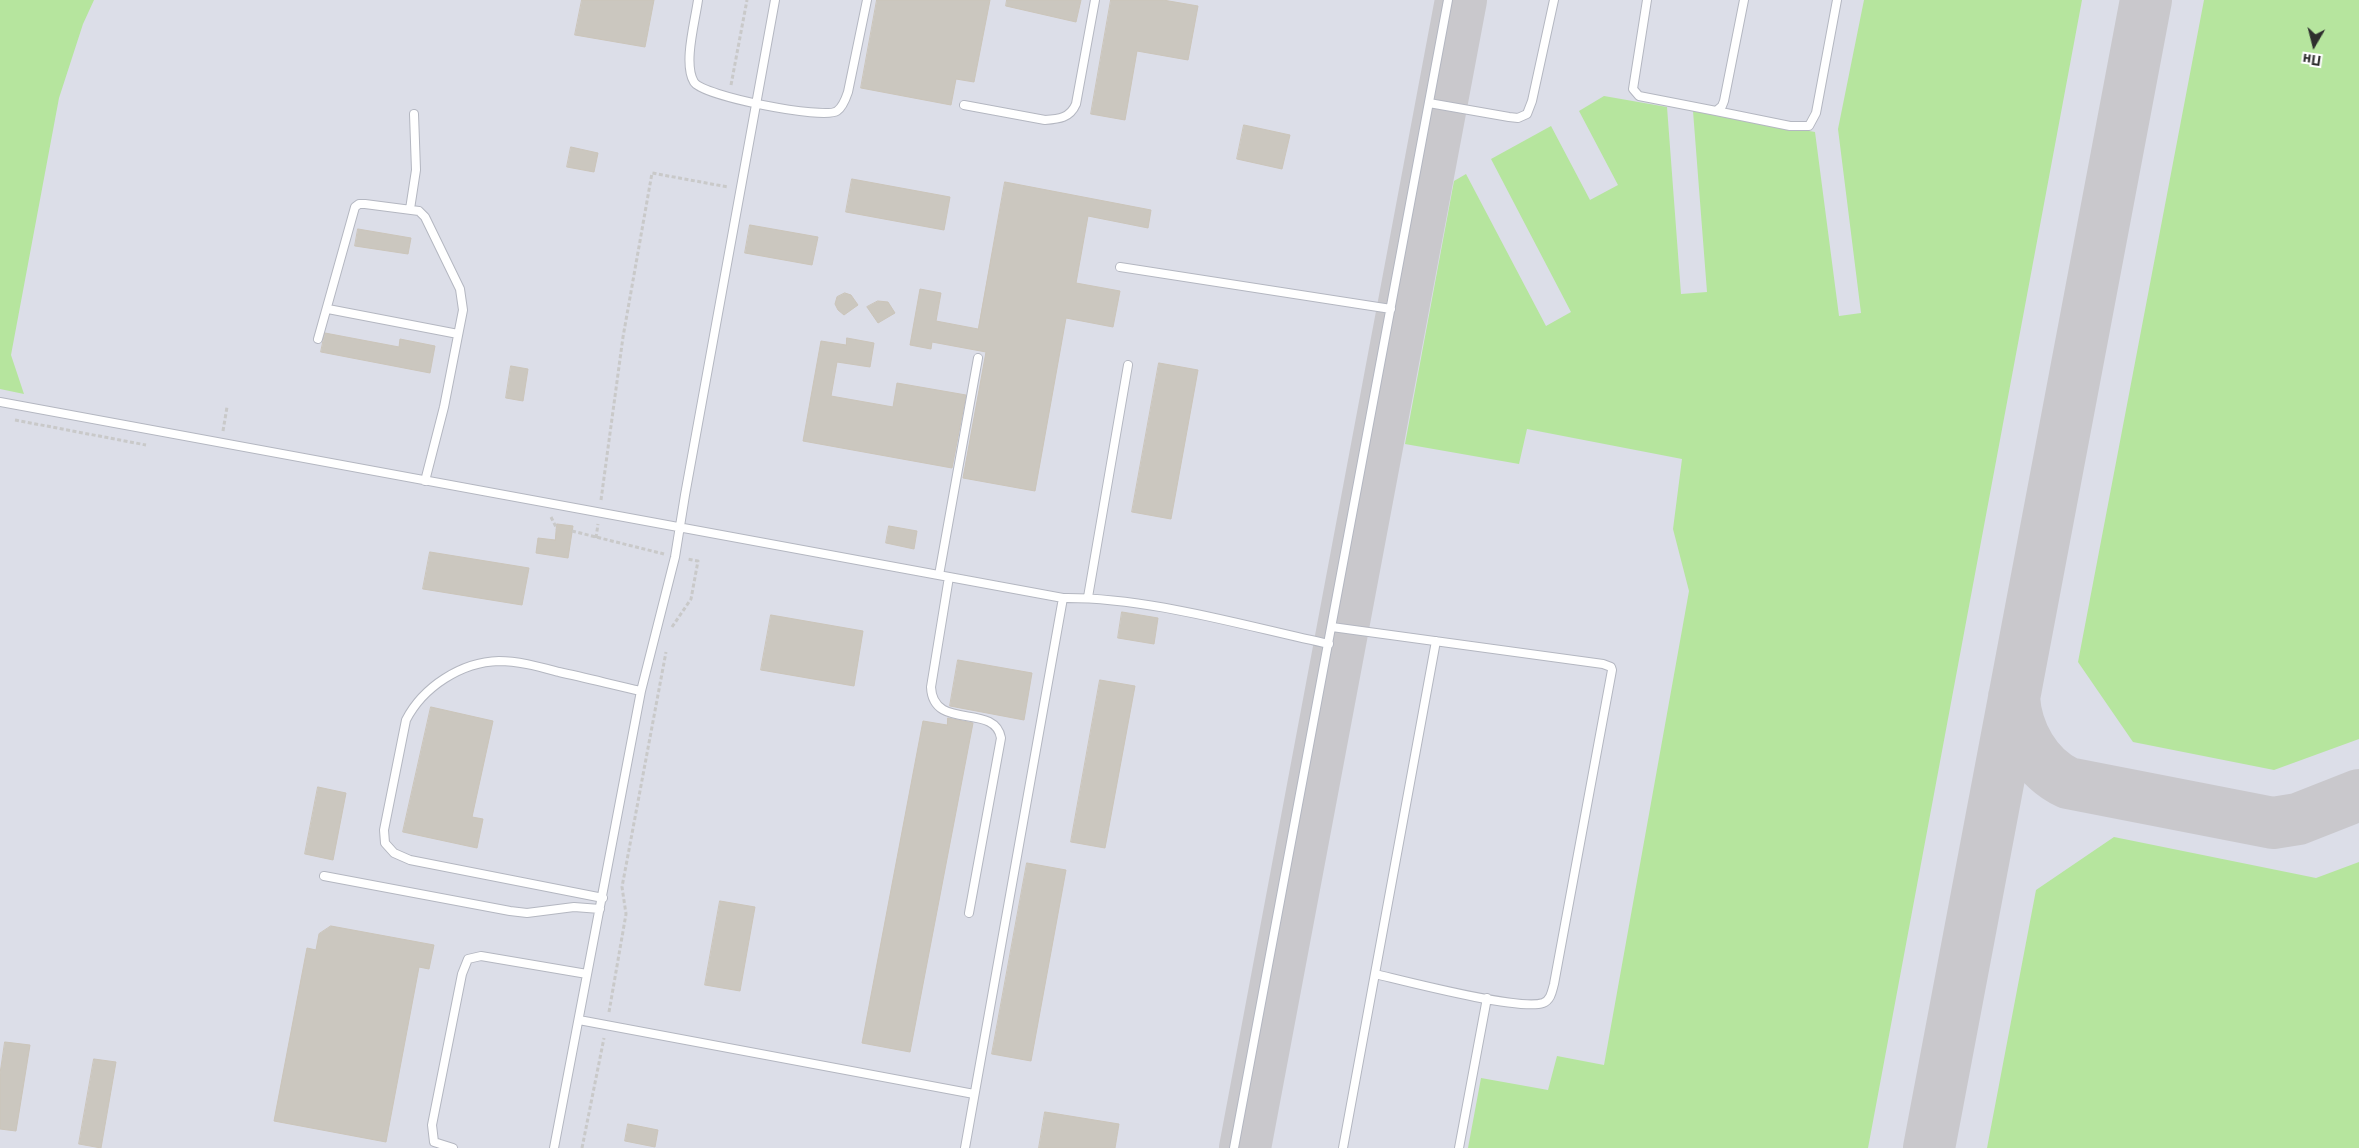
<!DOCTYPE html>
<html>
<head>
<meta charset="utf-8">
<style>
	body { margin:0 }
	#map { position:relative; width:2359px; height:1148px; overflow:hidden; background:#efe9e1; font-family:"IBM Plex Sans",sans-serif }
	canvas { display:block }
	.north { position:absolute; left:2289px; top:20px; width:50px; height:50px; -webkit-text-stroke:4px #fff; paint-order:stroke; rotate:188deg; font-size:14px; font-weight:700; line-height:20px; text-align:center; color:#2e2e2e }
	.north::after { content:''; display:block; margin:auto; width:18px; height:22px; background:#2e2e2e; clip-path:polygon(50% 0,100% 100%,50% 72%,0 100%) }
</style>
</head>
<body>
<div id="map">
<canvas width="2359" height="1148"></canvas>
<div class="north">Пн</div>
</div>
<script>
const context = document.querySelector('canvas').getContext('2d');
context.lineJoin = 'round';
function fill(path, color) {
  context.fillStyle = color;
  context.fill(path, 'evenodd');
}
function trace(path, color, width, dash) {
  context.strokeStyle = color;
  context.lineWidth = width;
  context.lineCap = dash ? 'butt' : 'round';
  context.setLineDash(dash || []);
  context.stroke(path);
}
const airport = new Path2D(`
	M0,0h2359v1148h-2359z`);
const green = new Path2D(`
	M0,0h94l-11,24 -24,74 -48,257 13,39 -24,-5z
	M1864,0h218l-214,1148h-400l13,-70 67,12 9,-34 47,9 85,-474 -16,-62 9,-70 -155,-30 -8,35 -114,-20 49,-263 12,-7 80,152 25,-14 -80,-153 60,-33 39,74 28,-15 -39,-74 25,-15 63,11 14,187 26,-2 -14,-181 122,21 24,184 22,-3 -23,-184z
	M2204,0h155v739l-85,31 -141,-28 -55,-80z
	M2114,837l202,41 43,-16v286h-372l49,-258z`);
const taxiway = new Path2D(`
	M2014,697c2,35 22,71 54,86l205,40 25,-4 61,-24
	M1245,1148l216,-1148
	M1929,1148l217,-1148`);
const building = new Path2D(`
	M582,0h72l-9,47 -70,-12z
	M877,0h113l-16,82 -18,-3 -5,26 -90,-17z
	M1007,0h74l-5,22 -70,-16z
	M1111,0h52l35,6 -10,54 -51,-9 -12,69 -34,-6z
	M1244,125l46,10 -8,34 -45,-10z
	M571,147l27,6 -4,19 -27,-5z
	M852,179l98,18 -6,33 -98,-18z
	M1005,182l146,28 -3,18 -60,-12 -12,67 44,8 -7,36 -47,-9 -31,173 -72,-13 23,-126 -54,-10 -1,7 -21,-4 10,-56 21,4 -5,28 42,8z
	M750,225l68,12 -6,28 -67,-12z
	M358,229l53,9 -3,16 -53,-8z
	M845,293l6,2 7,10 -14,10 -6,-5 -3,-6 2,-7z
	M878,301l10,1 7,11 -17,10 -11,-16z
	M325,333l74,14 1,-8 35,7 -5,27 -109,-21z
	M847,338l27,5 -4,24 -33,-5 -6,34 62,11 4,-24 69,12 -14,73 -149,-27 18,-100 25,4z
	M1159,363l39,7 -27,149 -39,-7z
	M511,366l17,3 -5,32 -17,-3z
	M557,524l16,2 -5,32 -32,-5 2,-15 17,2z
	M889,526l28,5 -3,18 -28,-6z
	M430,552l99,16 -7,37 -99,-16z
	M1122,612l36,6 -4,26 -36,-6z
	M771,615l92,16 -9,55 -93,-16z
	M958,660l74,13 -8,47 -74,-14z
	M1100,680l35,6 -30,162 -34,-6z
	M431,707l62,14 -21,96 11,2 -6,29 -74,-16z
	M948,718l25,5 -63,329 -48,-9 61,-322 24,4z
	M318,787l28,6 -13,67 -28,-6z
	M1027,863l39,7 -35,191 -39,-7z
	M720,901l35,6 -15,84 -35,-6z
	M331,926l103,19 -5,24 -10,-2 -33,175 -112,-21 33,-173 9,2 3,-16z
	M5,1042l25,3 -14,86 -16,-2v-55z
	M94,1059l22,3 -15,86 -22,-4z
	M1045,1112l74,12 -4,24h-76z
	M628,1124l30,6 -3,17 -30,-6z`);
const path = new Path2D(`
	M731,85l16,-85
	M15,420l131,25
	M223,431l4,-24
	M601,500l22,-163 29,-164 76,14
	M551,517l6,12
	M572,531l92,23
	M596,538l2,-14
	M672,627l19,-28 7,-38 -11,-2
	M609,1012l17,-98 -4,-27 44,-235
	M582,1148l22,-110`);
const service = new Path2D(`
	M698,0c-3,22 -15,64 -4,82 8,14 130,38 143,29 6,-4 9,-13 11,-19l19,-92
	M1647,0l-14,89 6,7 77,15 6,-5 2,-5 20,-101
	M1429,103l80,14 9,1 9,-4 5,-13 22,-101
	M964,105l81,15c14,-1 25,-2 31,-16l19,-104
	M1716,111l74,15h19l7,-13 21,-113
	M410,209l6,-39 -2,-56
	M1120,267l271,42
	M328,309l130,25
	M318,339l37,-132 4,-3h6l54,7 6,6 35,72 3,21 -19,97 -19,74
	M0,402l1063,196c86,-1 181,28 266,46
	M939,575l39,-217
	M949,577l-18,110c2,45 64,15 70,51l-32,175
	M1088,597l40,-232
	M1332,627l271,37 8,3 1,3 -58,314c-2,7 -3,16 -11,19 -24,8 -138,-22 -168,-29
	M324,876l186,35 17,2 47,-6 26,2
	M603,898l-193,-38 -16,-7 -9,-10 -1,-13 22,-110c17,-33 55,-58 93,-59 20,0 41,6 60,11 28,6 55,13 82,19
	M579,1020l395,74
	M453,1148l-19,-6 -2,-17 30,-151 6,-15 13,-3 106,18
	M554,1148l87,-457 34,-134 10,-62 90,-495
	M965,1148l98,-550
	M1234,1148l214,-1148
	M1343,1148l93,-507
	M1459,1148l28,-150`);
fill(airport, '#dcdee8');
fill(green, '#b6e59e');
trace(taxiway, '#c9c8cc', 52);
fill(building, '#cbc7bf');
trace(building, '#cbc5ba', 1);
trace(service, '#b4b7c1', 10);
trace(path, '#c9c9c9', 3, [4, 2.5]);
trace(service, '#fff', 8);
</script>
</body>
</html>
